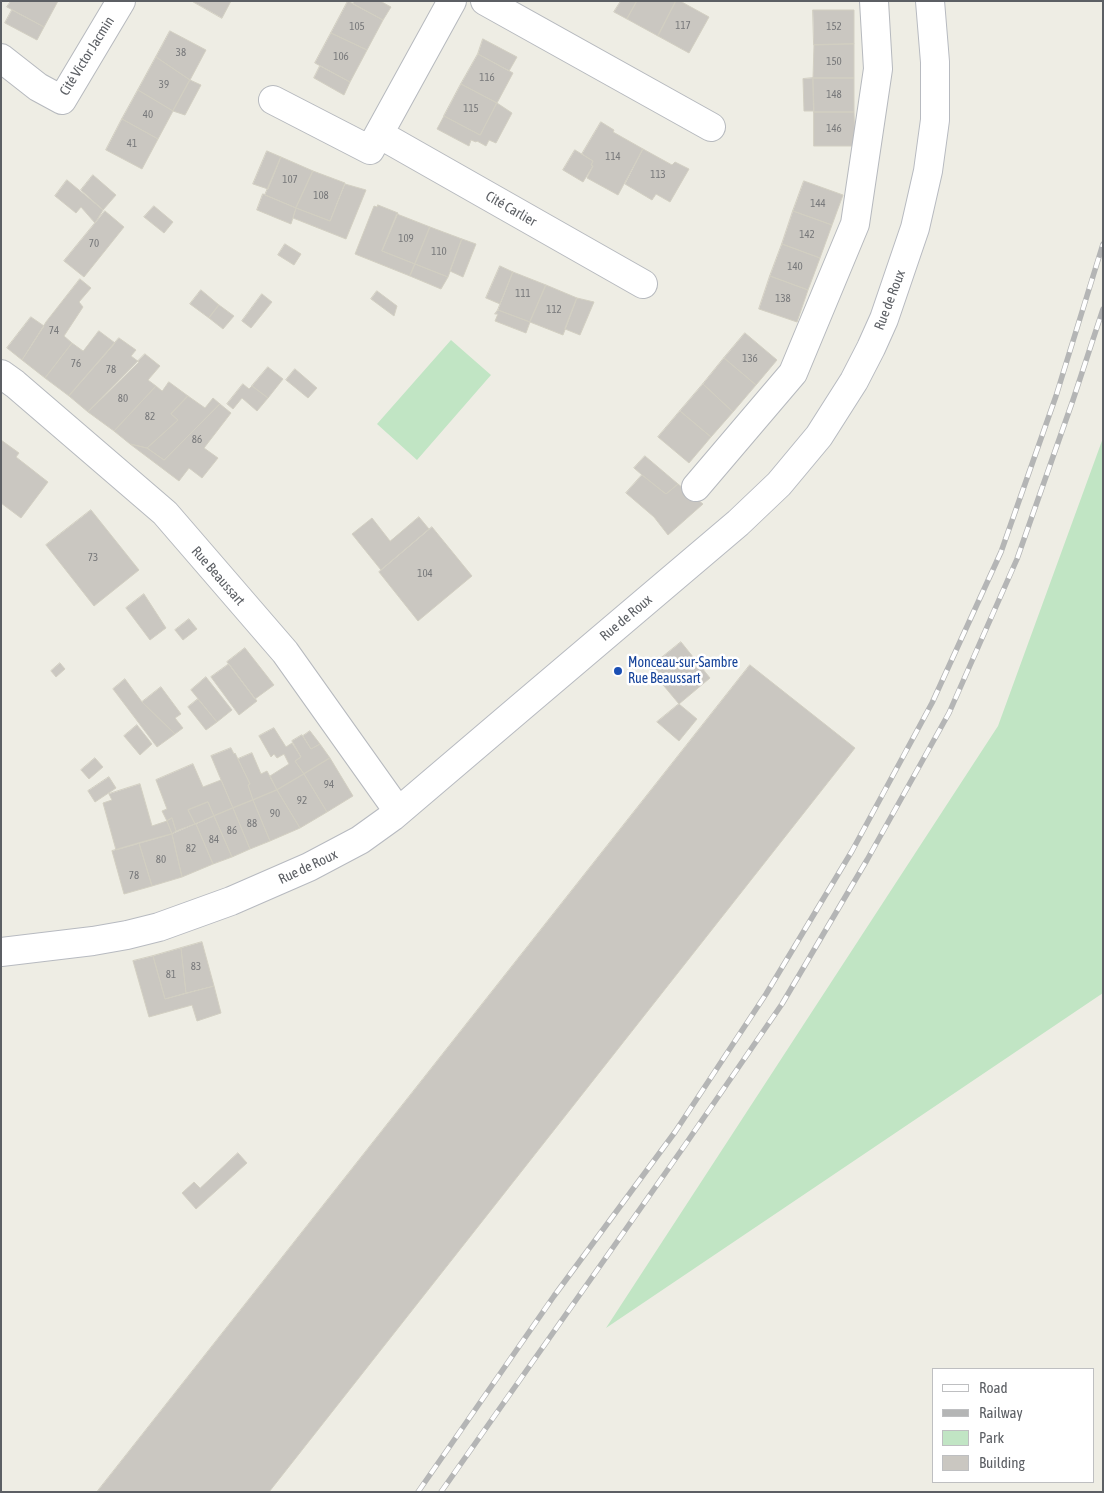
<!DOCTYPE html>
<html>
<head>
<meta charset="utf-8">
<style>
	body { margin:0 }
	#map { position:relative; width:1104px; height:1493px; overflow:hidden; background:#eeede4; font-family:"Asap Condensed",sans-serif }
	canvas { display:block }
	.frame { position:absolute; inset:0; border:2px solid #5c5f64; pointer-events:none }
	.legend { position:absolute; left:932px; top:1368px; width:162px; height:115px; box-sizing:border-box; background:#fff; border:1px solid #bebfc1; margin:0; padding:6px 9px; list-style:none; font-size:15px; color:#5c5f64 }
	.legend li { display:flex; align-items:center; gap:10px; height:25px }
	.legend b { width:25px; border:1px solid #bebfc1 }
</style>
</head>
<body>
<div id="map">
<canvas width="1104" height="1493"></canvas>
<div class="frame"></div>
<ul class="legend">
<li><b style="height:6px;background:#fff"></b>Road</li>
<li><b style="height:6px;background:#b4b5b5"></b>Railway</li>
<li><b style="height:14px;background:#c1e5c4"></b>Park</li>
<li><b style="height:14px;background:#cac7c1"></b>Building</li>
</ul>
</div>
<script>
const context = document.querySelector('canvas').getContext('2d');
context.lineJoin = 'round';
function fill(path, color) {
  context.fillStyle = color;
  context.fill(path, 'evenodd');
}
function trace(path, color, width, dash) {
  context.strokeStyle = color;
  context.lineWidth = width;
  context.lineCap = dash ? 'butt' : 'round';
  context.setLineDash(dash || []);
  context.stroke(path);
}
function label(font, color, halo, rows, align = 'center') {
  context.font = font + ' "Asap Condensed",sans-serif';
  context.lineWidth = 5;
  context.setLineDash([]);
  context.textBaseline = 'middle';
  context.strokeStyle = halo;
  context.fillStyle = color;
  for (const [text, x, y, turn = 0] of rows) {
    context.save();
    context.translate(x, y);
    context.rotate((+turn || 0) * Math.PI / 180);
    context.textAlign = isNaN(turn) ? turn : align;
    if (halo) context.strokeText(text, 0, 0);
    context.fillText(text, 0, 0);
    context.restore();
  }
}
const green = new Path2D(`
	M451,340l40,35 -74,85 -40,-36z
	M1103,438v555l-497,335 392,-602z`);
const building = new Path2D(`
	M11,1h47l-14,26 -37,-20z
	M192,1h39l-9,17z
	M348,1l35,19 -16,30 -36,-17z
	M354,1h26l11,6 -8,13 -30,-16z
	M621,1h16l-10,18 -13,-7z
	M637,1h39l-18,35 -31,-17z
	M676,1h4l29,16 -20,36 -31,-17z
	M12,10l32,17 -7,13 -32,-17z
	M813,10h41v34l-40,1z
	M170,31l36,19 -16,30 -34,-23z
	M331,33l36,17 -17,32 -35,-19z
	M483,39l34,18 -8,14 -31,-17z
	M854,44v34h-41l1,-33z
	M478,54l35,19 -16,30 -36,-19z
	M156,57l34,23 -17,31 -35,-21z
	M320,66l30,16 -6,13 -30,-17z
	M813,78h41v34h-40z
	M813,78l1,33h-10l-1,-32z
	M190,80l11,5 -16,30 -12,-4z
	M461,84l36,19 -17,32 -36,-19z
	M138,90l35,21 -15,28 -36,-20z
	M497,103l15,10 -16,30 -7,-3 -3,6 -9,-5 -1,1 -5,-2 -2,6 -32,-17 7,-13 36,19z
	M814,112h40l1,34h-41z
	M122,119l36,20 -16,30 -36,-19z
	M601,122l13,8 -1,2 30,17 -25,46 -31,-17 6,-12 -2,-1 2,-4 -11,-7z
	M643,149l29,16 3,-3 14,7 -19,33 -14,-8 -4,6 -27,-16z
	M575,150l18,11 -2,4 2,1 -10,16 -20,-12z
	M267,151l14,6 -13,32 -15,-5z
	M281,157l32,14 -17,37 -31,-13z
	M313,171l32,12 -15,38 -34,-13z
	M93,175l23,20 -13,15 -22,-20z
	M67,180l36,30 -8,13 -14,-16 -5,6 -21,-17z
	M804,181l39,14 -11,30 -39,-14z
	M345,184l21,6 -20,49 -53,-21 3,-10 34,13z
	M263,194l33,14 -5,16 -34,-14z
	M378,205l20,8 -16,38 33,13 -5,12 -55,-22 19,-48 3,1z
	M154,206l19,16 -9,11 -20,-16z
	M105,211l19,16 -40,50 -20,-16z
	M793,211l39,14 -12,33 -38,-14z
	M397,214l33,13 -15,37 -33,-13z
	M430,227l32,12 -14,38 -33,-13z
	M462,239l14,5 -13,33 -13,-6z
	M285,244l16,10 -7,11 -16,-10z
	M782,244l38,14 -12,32 -38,-14z
	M415,264l33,13 -7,12 -31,-13z
	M500,266l13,6 -13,32 -14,-6z
	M513,272l33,13 -16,37 -32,-12z
	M770,276l38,14 -11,32 -38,-13z
	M80,279l11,9 -12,14 4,5 -19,29 8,7 -27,35 -23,-18 24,-38z
	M546,285l31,13 -14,37 -33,-13z
	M201,290l18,15 -10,13 -19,-14z
	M377,291l20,15 -3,10 -23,-17z
	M262,294l10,8 -21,26 -9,-7z
	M577,298l17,4 -14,33 -15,-6z
	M219,305l15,11 -11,13 -14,-11z
	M498,310l32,12 -4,11 -31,-12 3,-7h-3z
	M31,317l13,9 -22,34 -15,-12z
	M99,331l16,12 -46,53 -24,-18 27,-35 11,8z
	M745,333l32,27 -21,25 -32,-27z
	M119,338l17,12 -5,6 8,6 -51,50 -19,-16z
	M145,354l15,12 -12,14 8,6 -42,45 -26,-19z
	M724,358l32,27 -23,27 -30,-28z
	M268,367l15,12 -15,19 -16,-12z
	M295,369l22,19 -9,10 -22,-18z
	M169,382l19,14 -17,18 7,6 -31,28 -17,-4 -16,-13 42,-45 6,5z
	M243,384l6,5 3,-3 16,12 -11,13 -15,-13 -9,11 -6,-5z
	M703,384l30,28 -22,25 -31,-26z
	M188,396l17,12 8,-10 7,6 -56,56 -17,-12 31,-28 -7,-6z
	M220,404l11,9 -27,35 14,10 -16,20 -13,-10 -10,13 -49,-37 17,4 17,12z
	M680,411l31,26 -22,26 -31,-26z
	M1,440l18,13 -3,4 32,25 -27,36 -20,-15z
	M645,456l33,28 -12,10 -24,-19 -8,-7z
	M642,475l24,19 12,-10 25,20 -35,31 -14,-18 -28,-24z
	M91,510l48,60 -45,36 -48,-61z
	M419,517l10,12 -48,41 -29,-36 20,-16 18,23z
	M432,527l40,49 -54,45 -39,-49z
	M144,594l22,34 -16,12 -24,-32z
	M189,619l8,10 -14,11 -8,-10z
	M681,642l29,36 -31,26 -30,-36z
	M245,648l29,37 -19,14 -28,-37z
	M60,663l5,6 -9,8 -5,-6z
	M229,664l28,37 -18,14 -28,-38z
	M750,665l105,83 -586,744h-172z
	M206,677l26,33 -15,12 -26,-32z
	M125,679l17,23 33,32 -18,13 -44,-58z
	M161,687l20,27 -6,4 8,10 -8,6 -33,-32z
	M198,699l19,23 -11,8 -18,-23z
	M679,704l18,15 -18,22 -22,-19z
	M137,725l15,19 -12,11 -16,-19z
	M274,728l12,19 6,-4 9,14 -6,4 9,13 -27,16 -7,-14 19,-12 -5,-10 -7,4 -3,-4 -3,3 -12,-21z
	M310,731l10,13 -9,5 -8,-13z
	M302,735l9,14 9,-5 10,14 -26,16 -9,-13 6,-4 -9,-16z
	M231,748l3,6 1,-1 15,31 -2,1 5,15 -20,8 -22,-52z
	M252,753l9,21 6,-3 10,19 -24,10 -5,-15 2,-1 -12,-25z
	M95,758l8,9 -14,12 -8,-9z
	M330,758l23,38 -26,16 -23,-38z
	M193,764l10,23 18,-7 12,28 -19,8 -6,-14 -20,8 7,14 -19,7 -4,-13 -5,3 -5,-10 5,-2 -11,-29z
	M304,774l23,38 -27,16 -23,-38z
	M109,777l7,11 -21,14 -7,-11z
	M140,784l12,42 15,-5 5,13 -56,16 -13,-47 9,-3 -3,-6z
	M277,790l23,38 -30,13 -17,-41z
	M253,800l17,41 -20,8 -17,-41z
	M208,802l6,14 -19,8 -7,-14z
	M233,808l17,41 -18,8 -18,-41z
	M214,816l18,41 -19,7 -17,-40z
	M172,818l4,13 -4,3 -5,-13z
	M195,824h1l17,40 -31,13 -10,-43z
	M172,834l10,43 -30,9 -13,-43z
	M139,843l13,43 -28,8 -12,-43z
	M202,942l12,44 -28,7 -5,-45z
	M181,948l5,45 -21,6 -12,-43z
	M153,956l12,43 49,-13 7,27 -24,8 -5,-16 -43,12 -16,-56z
	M238,1153l9,10 -51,46 -14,-16 12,-11 6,6z`);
const street = new Path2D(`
	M485,1l226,126
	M1,58l37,29 24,13 59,-99
	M273,100l97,50 82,-149
	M379,134l264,150
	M1,374l14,10 150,129 120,139 113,159
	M696,487l97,-114 62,-149 23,-155 -4,-68`);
const secondary = new Path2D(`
	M1,952l92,-11 34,-6 32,-8 72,-26 78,-34 51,-27 32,-23 128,-109 218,-185 41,-39 40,-48 35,-55 17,-33 13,-29 31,-91 13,-57 7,-51v-58l-5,-61`);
const rail = new Path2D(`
	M418,1492l136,-196 121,-164 91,-138 86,-143 80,-148 69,-151 55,-156 47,-152
	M441,1492l244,-347 97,-141 85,-144 82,-147 68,-154 56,-159 30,-91`);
const markers = [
	[618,671,5,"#1a4fb4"]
];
const numberNames = [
	["117",683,26],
	["105",357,27],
	["152",834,27],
	["38",181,53],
	["106",341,57],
	["150",834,62],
	["116",487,78],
	["39",164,85],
	["148",834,95],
	["115",471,109],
	["40",148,115],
	["146",834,129],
	["41",132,144],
	["114",613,157],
	["113",658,175],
	["107",290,180],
	["108",321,196],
	["144",818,204],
	["142",807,235],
	["109",406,239],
	["70",94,244],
	["110",439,252],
	["140",795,267],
	["111",523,294],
	["138",783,299],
	["112",554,310],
	["74",54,331],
	["136",750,359],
	["76",76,364],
	["78",111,370],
	["80",123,399],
	["82",150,417],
	["86",197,440],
	["73",93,558],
	["104",425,574],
	["94",329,785],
	["92",302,801],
	["90",275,814],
	["88",252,824],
	["86",232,831],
	["84",214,840],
	["82",191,849],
	["80",161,860],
	["78",134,876],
	["83",196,967],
	["81",171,975]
];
const streetNames = [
	["Cité Victor Jacmin",87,56,-58],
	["Cité Carlier",511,209,30],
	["Rue de Roux",890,300,-69],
	["Rue Beaussart",218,576,49],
	["Rue de Roux",626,618,-40],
	["Rue de Roux",308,867,-25]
];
const transitNames = [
	["Monceau-sur-Sambre",628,663],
	["Rue Beaussart",628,679]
];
fill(green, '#c1e5c4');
fill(building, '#cac7c1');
trace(building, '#d2cfc2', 1);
trace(street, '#b6b9be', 30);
trace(secondary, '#b7bac0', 30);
trace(street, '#fff', 28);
trace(secondary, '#fff', 28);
trace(rail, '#b4b5b5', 5.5);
trace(rail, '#fff', 4, [11]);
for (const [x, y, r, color] of markers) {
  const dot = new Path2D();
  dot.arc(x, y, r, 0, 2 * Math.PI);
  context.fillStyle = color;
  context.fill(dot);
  trace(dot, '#fff', 2);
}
label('11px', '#78797b', null, numberNames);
label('14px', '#5c5f64', '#fff', streetNames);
label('14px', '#164399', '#fff', transitNames, 'left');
</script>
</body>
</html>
